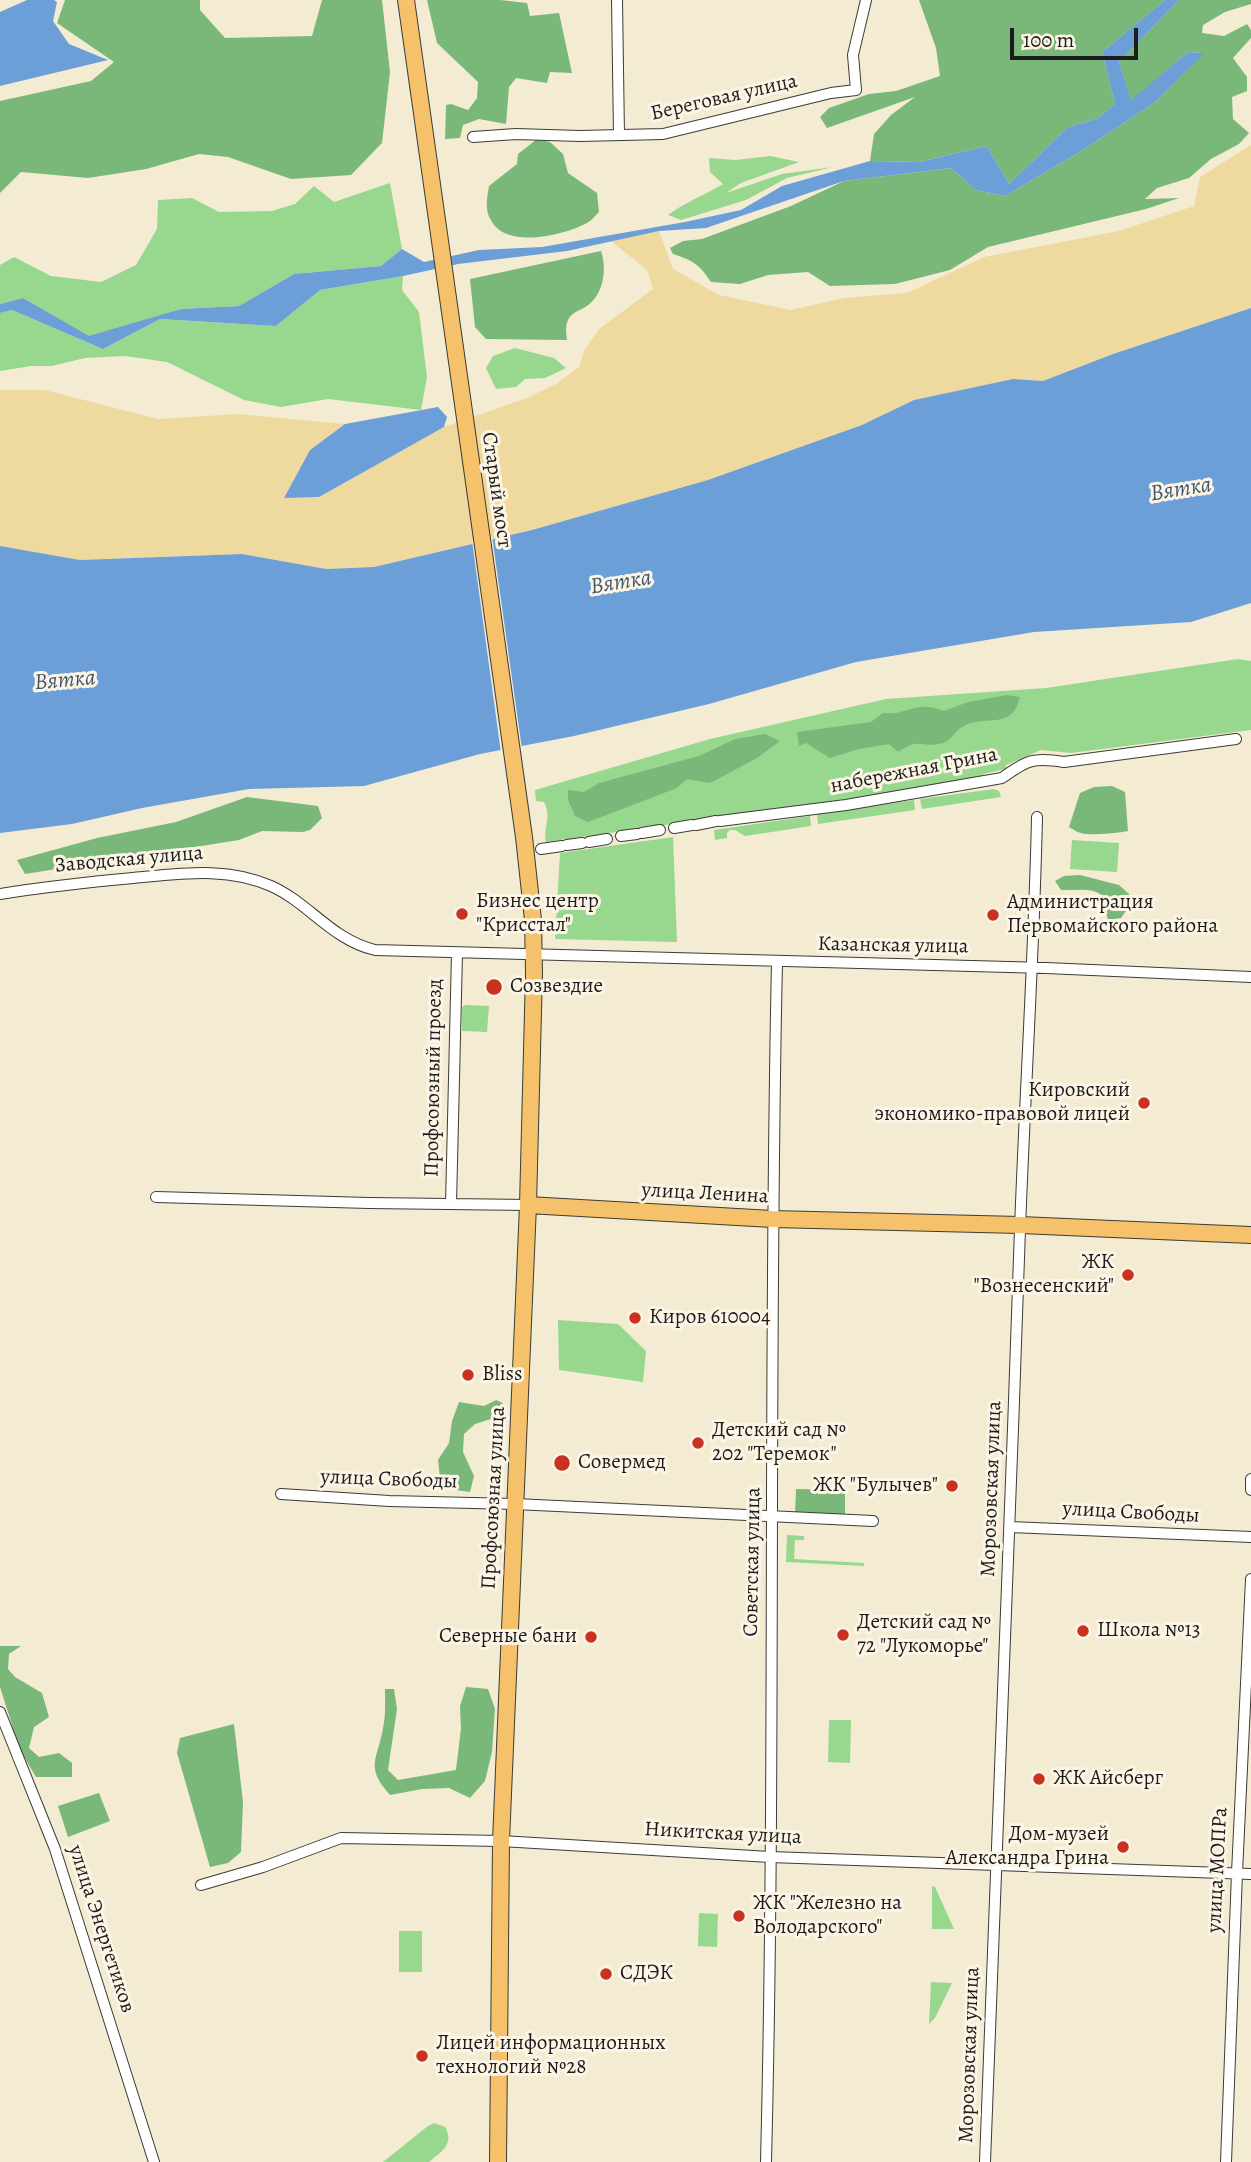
<!DOCTYPE html>
<html>
<head>
<meta charset="utf-8">
<style>
	body { margin:0 }
	#map { position:relative; width:1251px; height:2162px; overflow:hidden; background:#f3ecd3; font-family:Alegreya,serif }
	canvas { display:block }
	.scale { position:absolute; left:1010px; top:28px; width:128px; height:32px; box-sizing:border-box; border:4px solid #1c1c1c; border-top:0; padding-left:9px; font-size:21px; line-height:24px; white-space:nowrap; color:#1c1c1c; -webkit-text-stroke:5px #fcf5e5; paint-order:stroke }
</style>
</head>
<body>
<div id="map">
<canvas width="1251" height="2162"></canvas>
<div class="scale">100 m</div>
</div>
<script>
const context = document.querySelector('canvas').getContext('2d');
context.lineJoin = 'round';
function fill(path, color) {
  context.fillStyle = color;
  context.fill(path, 'evenodd');
}
function trace(path, color, width, dash) {
  context.strokeStyle = color;
  context.lineWidth = width;
  context.lineCap = dash ? 'butt' : 'round';
  context.setLineDash(dash || []);
  context.stroke(path);
}
function label(font, color, halo, rows, align = 'center') {
  context.font = font + ' Alegreya,serif';
  context.lineWidth = 6;
  context.setLineDash([]);
  context.textBaseline = 'middle';
  context.strokeStyle = halo;
  context.fillStyle = color;
  for (const [text, x, y, turn = 0] of rows) {
    context.save();
    context.translate(x, y);
    context.rotate((+turn || 0) * Math.PI / 180);
    context.textAlign = isNaN(turn) ? turn : align;
    if (halo) context.strokeText(text, 0, 0);
    context.fillText(text, 0, 0);
    context.restore();
  }
}
const green = new Path2D(`
	M770,156l29,6 -58,21 -15,10 56,-19 51,-7 -46,11 -41,22 -65,20 -13,-5c17,-13 37,-20 55,-31l-13,-12 -1,-14 27,2z
	M390,183l12,66 -21,17 -87,8 -55,32 -58,3 -92,28 -66,-39 -23,6v-39l14,-8 37,19 50,6 35,-17 21,-36 1,-29 34,-2 27,14 53,-1 23,-7 19,-18 20,16z
	M403,276l-1,14 17,22 8,65 -6,33 -93,-11 -47,8 -37,-7 -77,-38 -42,-6 -40,2 -33,8h-21l-31,5v-58l12,-3 91,39 57,-30 116,7 44,-36z
	M515,348l39,10 12,10 -21,10 -20,1 -9,8 -20,2 -10,-21 7,-12z
	M1238,659l13,2v69l-180,23 -30,-3 -35,15v4l-23,5v6l-437,62c-3,-14 6,-26 -2,-40l-8,-1 -1,-11 175,-51 176,-40 160,-11z
	M994,789l5,2 2,6 -79,12 -2,-10z
	M914,800l1,10 -97,14 -1,-10z
	M810,816l1,10 -66,10 -10,-6h-5l-3,3v5l-12,2 -1,-10z
	M673,837l4,105 -122,-3 5,-86z
	M1072,840l47,3 -2,29 -47,-3z
	M466,1005l23,1 -2,26 -25,-1v-24z
	M558,1320l60,4 28,27 -3,31 -84,-12z
	M787,1535l17,1v4h-9l-1,19 70,4v3l-78,-4z
	M829,1720h22l-1,43 -22,-1z
	M932,1886l3,1 19,42h-22z
	M699,1913l19,1 -1,33 -19,-1z
	M399,1931h23v41h-23z
	M931,1982l21,1 -17,35 -6,6z
	M434,2123l11,4c10,17 -4,25 -16,35h-46l45,-36z`);
const forest = new Path2D(`
	M65,0h135v10l25,28 87,-2 10,-36h60l8,72 -8,71 -31,32 -60,4 -63,-22 -29,-3 -53,15 -58,9 -67,-6 -21,21v-92l91,-20 23,-19 -57,-39z
	M427,0h73l27,3 3,13 29,-3 13,60 -22,-1 -3,11 -31,-5 -7,9 -3,37 -27,-5 -16,6 -3,13 -15,1 1,-34 5,-1 17,6 9,-12 1,-16 -41,-39z
	M919,0h246l-63,52 13,52 -18,15 -29,8 -59,57 -22,-38 -68,16 -49,-1 4,-27 17,-19 24,-18 -88,31 -7,-11 9,-9 40,-14 27,-3 44,-15 -4,-28z
	M1179,0h72v4l-26,8 -22,13 -1,8 22,3 23,-12 4,6v8l-18,20 14,19v14l-15,6 1,22 16,14 -10,11 -28,15 -22,19 -32,10 -12,11 34,-1 -33,11 -158,38 -38,23 -55,14 -65,2 -22,-14 -40,3 -28,9 -29,-2c-12,-18 -17,-21 -38,-28l-3,-6 13,-7 19,-2 89,-33 53,-25 107,-13 25,22 29,6 78,-46 71,-47 49,-50 -15,-1 -57,49 -12,-39z
	M537,139l13,3 13,12 5,19 29,20 2,19c-3,3 -7,8 -12,11 -22,12 -79,26 -95,-1 -8,-11 -5,-24 -3,-36l28,-22 1,-10z
	M601,251c6,18 3,43 -14,55 -6,4 -14,6 -18,12 -4,7 -3,14 -2,22l-81,-1 -11,-12 -5,-48z
	M1007,695l13,2c-8,34 -33,17 -56,29 -9,4 -12,14 -21,17 -21,6 -22,-7 -45,9l-9,-8 -30,5 -29,9 -24,-15 -7,3 -2,-14 74,-10 12,-9c25,3 32,-14 61,-2l24,-9z
	M765,734l15,7 -23,17 -47,25 -23,-4 -10,9 -89,34 -13,-6 -7,-16v-10l16,2 15,-9 100,-27 36,-17z
	M1112,786l13,6 3,39c-8,2 -35,4 -42,3 -6,0 -12,-4 -17,-7l11,-34 14,-6z
	M247,797l71,9 4,12 -12,12 -7,2 -41,-1 -23,9 -214,34 -8,-14 80,-22 79,-16z
	M1080,875l39,10 10,9 -1,14 -7,10 -13,2 -2,-8 2,-10c-10,-17 -30,-11 -47,-12l-6,-9 9,-5z
	M496,1400l7,3 -9,15 -19,6 -11,10 -1,18 11,24 -4,16 -29,-4 -3,-28 11,-17 3,-22 7,-19 25,4z
	M796,1489l49,1v25l-50,-1z
	M0,1646h21l-12,8 -1,15 7,8 27,16 7,24 -15,10 -5,21 10,9 20,-4 13,10v14h-36l-16,-27 -20,-63z
	M466,1687l22,2 7,20 -3,43 -7,29 -15,17 -21,-10 -27,1 -32,6c-26,-29 -12,-36 -7,-67 3,-13 2,-26 2,-39h9l3,20 -9,61 10,10 58,-10 5,-42 -1,-22z
	M234,1724l9,78 -2,50 -13,11 -18,4 -33,-114 3,-15z
	M99,1793l11,28 -42,16 -10,-31z`);
const sand = new Path2D(`
	M1251,145v163l-138,46 -70,27 -30,-2 -99,21 -52,25 -154,55 -176,50 -158,37 -48,2 -84,-15 -162,6 -80,-14v-156h45l113,29 80,-5 107,10 -35,26 -26,48 35,-1 125,-70 83,-29 29,-14 23,-17 6,-18 14,-20 54,-40 -6,-19 -36,-29 48,-10 14,38 46,26 72,15 53,-12 63,-5 77,-36 135,-26 75,-25 6,-29z`);
const water = new Path2D(`
	M27,0h27l3,2 -4,19 16,23 39,16 -108,26v-74z
	M1165,0h14l-60,62 12,38 57,-48 16,1 -50,50 -71,47 -78,46 -29,-6 -25,-22 -107,13 -138,47 -47,3 -92,20 -109,13 -55,12 -83,14 -44,36 -116,-7 -57,30 -91,-39 -12,3v-9l23,-6 66,38 92,-27 58,-3 55,-32 87,-8 21,-17 22,13 55,-12 63,-3 143,-25 56,-12 41,-24 88,-25 49,1 68,-16 22,38 59,-57 29,-8 18,-15 -13,-52z
	M1251,308v295l-60,19 -157,10 -178,30 -147,42 -135,32 -94,18 -116,32 -115,3 -107,19 -70,16 -72,9v-287l80,14 162,-6 84,15 48,-2 158,-37 176,-50 154,-55 52,-25 99,-21 30,2 70,-27z
	M438,407l9,10 -3,10 -125,70 -35,1 26,-48 35,-26z`);
const pier = new Path2D(`
	M492,536l30,213 -21,4 -29,-212z`);
const street = new Path2D(`
	M617,0l2,135
	M473,137l43,-3 64,2 83,-2 168,-41 25,-3 -3,-35 13,-55
	M720,821l126,-16 156,-27c25,-18 31,-21 62,-16l172,-23
	M696,825l20,-4
	M674,828l18,-3
	M642,833l18,-3
	M621,836l16,-2
	M589,842l18,-3
	M567,845l15,-2
	M541,849l21,-3
	M0,894c44,-7 89,-12 133,-16 47,-4 93,-12 138,8 38,17 61,54 104,64l671,18 205,9
	M156,1197l213,6 159,2
	M451,1204l6,-251
	M1251,1490v-11
	M281,1494l108,7 126,3 358,17
	M1010,1527l241,10
	M0,1712l55,137 99,313
	M201,1885l62,-18 78,-29 160,3 269,16 481,17
	M766,2162c10,-400 2,-800 11,-1199
	M985,2162c14,-311 24,-622 35,-933 5,-137 14,-274 17,-412
	M1226,2162l11,-289 14,-294`);
const primary = new Path2D(`
	M406,0l118,837 9,83 1,53 -6,232 -27,636 -3,321
	M528,1205l244,14 248,6 231,10`);
const markers = [
	[462,914,7,"#c8321e"],
	[993,915,7,"#c8321e"],
	[494,987,9,"#c8321e"],
	[1144,1103,7,"#c8321e"],
	[1128,1275,7,"#c8321e"],
	[635,1318,7,"#c8321e"],
	[468,1375,7,"#c8321e"],
	[698,1443,7,"#c8321e"],
	[562,1463,9,"#c8321e"],
	[952,1486,7,"#c8321e"],
	[1083,1631,7,"#c8321e"],
	[843,1635,7,"#c8321e"],
	[591,1637,7,"#c8321e"],
	[1039,1779,7,"#c8321e"],
	[1123,1847,7,"#c8321e"],
	[739,1916,7,"#c8321e"],
	[606,1974,7,"#c8321e"],
	[422,2056,7,"#c8321e"]
];
const streetNames = [
	["Береговая улица",724,98,-13],
	["Старый мост",496,490,82],
	["набережная Грина",914,771,-11],
	["Заводская улица",129,860,-5],
	["Казанская улица",893,946,1],
	["Профсоюзный проезд",434,1078,-89],
	["улица Ленина",705,1194,3],
	["улица Свободы",389,1480,2],
	["Морозовская улица",992,1489,-88],
	["Профсоюзная улица",494,1498,-87],
	["улица Свободы",1131,1513,3],
	["Советская улица",753,1562,-89],
	["Никитская улица",723,1834,3],
	["улица МОПРа",1218,1870,-87],
	["улица Энергетиков",101,1929,72],
	["Морозовская улица",970,2055,-88]
];
const poiNames = [
	["Бизнес центр",476,902],
	["\"Крисстал\"",476,926],
	["Администрация",1007,903],
	["Первомайского района",1007,927],
	["Созвездие",510,987],
	["Кировский",1130,1091,"right"],
	["экономико-правовой лицей",1130,1115,"right"],
	["ЖК",1114,1263,"right"],
	["\"Вознесенский\"",1114,1287,"right"],
	["Киров 610004",649,1318],
	["Bliss",482,1375],
	["Детский сад №",712,1431],
	["202 \"Теремок\"",712,1455],
	["Совермед",578,1463],
	["ЖК \"Булычев\"",938,1486,"right"],
	["Детский сад №",857,1623],
	["72 \"Лукоморье\"",857,1647],
	["Школа №13",1097,1631],
	["Северные бани",577,1637,"right"],
	["ЖК Айсберг",1053,1779],
	["Дом-музей",1109,1835,"right"],
	["Александра Грина",1109,1859,"right"],
	["ЖК \"Железно на",753,1904],
	["Володарского\"",753,1928],
	["СДЭК",620,1974],
	["Лицей информационных",436,2044],
	["технологий №28",436,2068]
];
const waterNames = [
	["Вятка",1181,490,-9],
	["Вятка",621,583,-9],
	["Вятка",65,681,-5]
];
fill(green, '#97d78e');
fill(forest, '#79b879');
fill(sand, '#eeda9e');
fill(water, '#6c9ed7');
fill(pier, '#f3ecd3');
trace(street, '#3c3b37', 12);
trace(primary, '#3c3b37', 18);
trace(street, '#fff', 10);
trace(primary, '#f6c16b', 16);
for (const [x, y, r, color] of markers) {
  const dot = new Path2D();
  dot.arc(x, y, r, 0, 2 * Math.PI);
  context.fillStyle = color;
  context.fill(dot);
  trace(dot, '#fcf5e5', 2.5);
}
label('21px', '#1c1c1c', '#fcf5e5', streetNames);
label('21px', '#1c1c1c', '#fcf5e5', poiNames, 'left');
label('italic 23px', '#405670', '#fcf5e5', waterNames);
</script>
</body>
</html>
